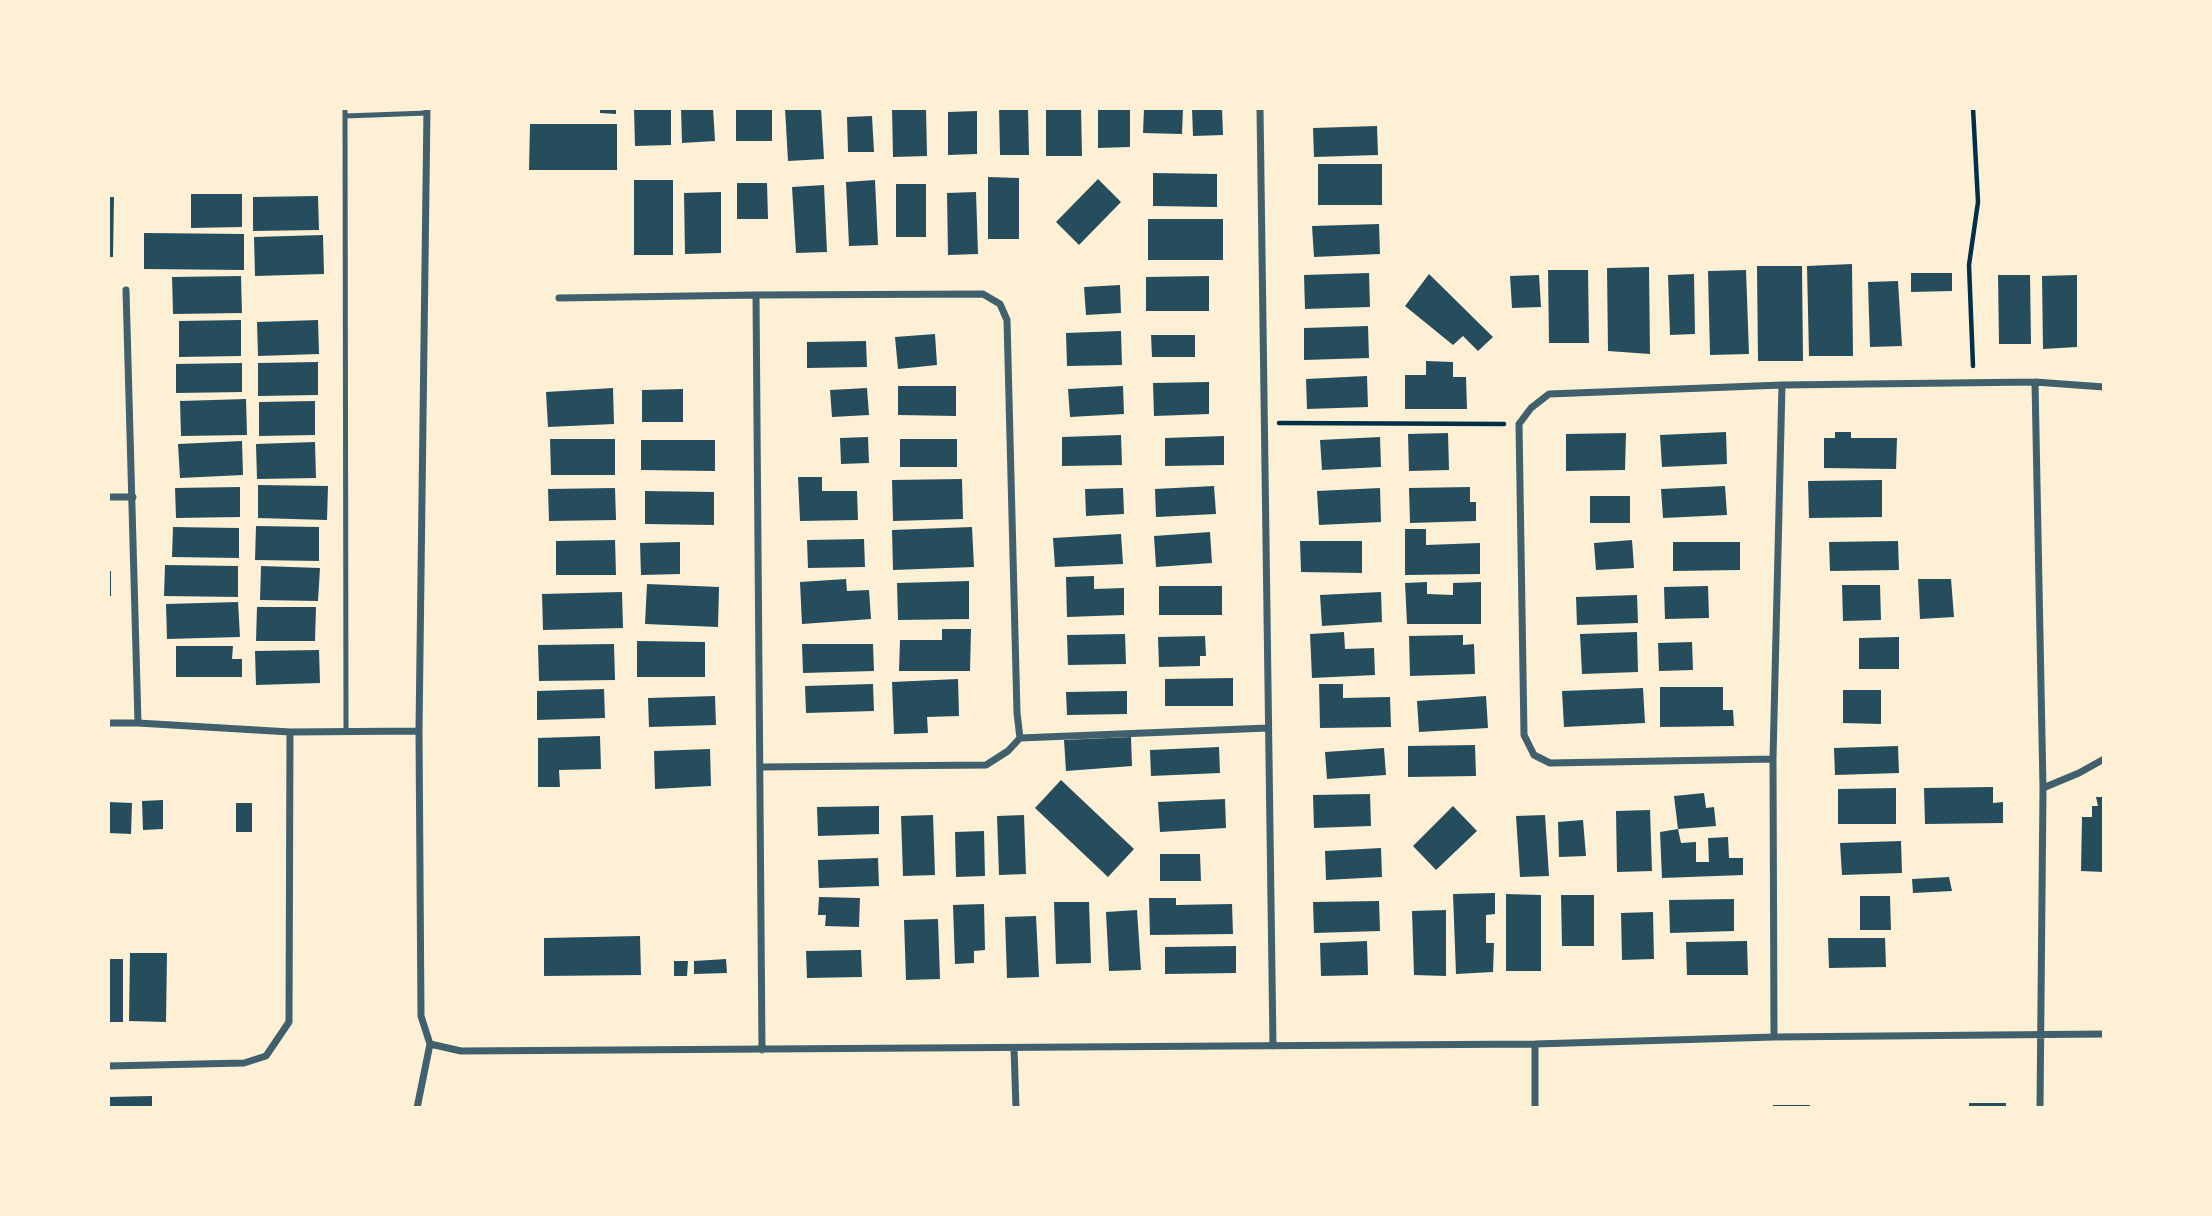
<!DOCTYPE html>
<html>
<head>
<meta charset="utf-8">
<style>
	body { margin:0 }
	#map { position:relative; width:2212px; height:1216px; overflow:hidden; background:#fdf0d5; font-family:"Nunito Sans",sans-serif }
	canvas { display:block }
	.frame { position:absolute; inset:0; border:110px solid #fdf0d5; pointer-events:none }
</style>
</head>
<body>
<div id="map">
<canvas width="2212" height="1216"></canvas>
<div class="frame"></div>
</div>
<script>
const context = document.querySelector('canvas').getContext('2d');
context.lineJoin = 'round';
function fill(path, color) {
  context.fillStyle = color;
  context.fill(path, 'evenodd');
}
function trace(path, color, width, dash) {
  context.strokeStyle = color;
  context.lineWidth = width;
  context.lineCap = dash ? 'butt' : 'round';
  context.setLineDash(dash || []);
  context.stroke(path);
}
const building = new Path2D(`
	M600,108h16v6l-16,-1z
	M634,108h37v37l-36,1z
	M681,108h32l2,33 -33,2z
	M736,108h36v33h-36z
	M785,108h36l3,51 -36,2z
	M892,108h34l1,48 -34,1z
	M999,108h29l1,47h-29z
	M1046,108h35l1,48h-36z
	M1098,108h32v39l-32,1z
	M1144,108h39l-1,26 -39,-1z
	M1192,108h30l1,27 -30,1z
	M977,111v43l-29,1v-43z
	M872,116l2,36h-26l-1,-35z
	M530,124h87v46h-88z
	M1377,126l1,29 -64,2 -1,-29z
	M1318,164h64v41h-64z
	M1153,173l64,1v33l-64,-1z
	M988,177l31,1v61h-31z
	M1098,179l23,23 -42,43 -23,-23z
	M634,180h39v75h-39z
	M875,180l3,65 -29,1 -3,-64z
	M737,183h30l1,36h-31z
	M896,184h30v53h-30z
	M824,185l3,67 -31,1 -4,-66z
	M721,192v61l-36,1 -1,-61z
	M976,192l2,62 -30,1 -1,-62z
	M191,194h51v33l-51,1z
	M318,196l1,34 -66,1v-34z
	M108,197h6l-1,60h-5z
	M1148,219h75v41h-75z
	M1379,224l1,30 -66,3 -2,-31z
	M144,233l100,1v36l-100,-1z
	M323,235l1,39 -69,2 -1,-39z
	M1852,264l1,92h-44l-2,-90z
	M1757,266h45l1,95h-45z
	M1649,267l1,87 -42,-3 -1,-83z
	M1548,270h40l1,73h-40z
	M1746,270l3,84 -39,1 -2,-84z
	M1369,273l1,34 -65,2 -1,-34z
	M1911,273h41v18l-41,1z
	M1429,274l64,63 -15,14 -15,-15 -10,9 -48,-39z
	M1694,274l1,60 -25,1 -2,-60z
	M1539,275l2,32 -29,1 -2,-32z
	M1998,275h32l1,69h-32z
	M2077,275v72l-34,2 -1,-73z
	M241,276l1,37 -69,1 -1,-37z
	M1209,276v35h-63v-34z
	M1898,281l4,65 -32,1 -2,-65z
	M1120,285l1,28 -35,2 -2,-28z
	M241,320v36l-62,1v-36z
	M318,320l1,34 -61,2 -1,-34z
	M1368,326l1,32 -65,2v-32z
	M1121,331l1,34 -55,1 -1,-33z
	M935,334l2,31 -39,4 -3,-32z
	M1151,335h44v22h-43z
	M866,341l1,26 -60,1v-26z
	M1426,361l27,1v15h13l1,32h-62v-34h21z
	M318,362v33l-60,1v-33z
	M242,363v29l-66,1v-29z
	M1367,376l1,31 -61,2 -1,-30z
	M1209,382v32l-55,2 -1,-33z
	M898,386h58v30l-58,-1z
	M1123,386l1,28 -54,3 -2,-28z
	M613,388l1,36 -66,3 -2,-35z
	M867,388l2,27 -37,2 -2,-27z
	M683,389v33h-41v-32z
	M246,399l1,36 -66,1 -1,-35z
	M315,401v34l-56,1v-34z
	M1726,432l1,32 -65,3 -2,-32z
	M1835,432h16v6h46l-1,31 -72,-1v-30h11z
	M1448,433l1,37 -40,1 -1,-37z
	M1626,433l-1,37 -59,1v-37z
	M1121,435l1,30 -60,1v-29z
	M1224,436v29l-59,1v-28z
	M868,437l1,26 -28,1 -1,-26z
	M1380,437l1,30 -59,3 -2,-30z
	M550,439h65v36h-64z
	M900,439h57v28h-57z
	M641,440h74v31l-74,-1z
	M242,441l1,34 -63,3 -2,-34z
	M315,442l1,36 -59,1 -1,-35z
	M798,477h24v14h35l1,29 -58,1z
	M962,479l1,40 -70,2 -1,-41z
	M1882,480v37l-73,1 -1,-37z
	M258,485l70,1 -1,34 -69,-2z
	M1214,486l2,28 -60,3 -1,-28z
	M1725,486l2,29 -64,3 -2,-29z
	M240,487v30l-64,1 -1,-30z
	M1470,487v15h6v19l-66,2 -1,-35z
	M615,488l1,32 -67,1 -1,-32z
	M1123,488l1,26 -38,2 -1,-27z
	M1380,488l1,34 -62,3 -2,-34z
	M645,491l69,1v33l-69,-1z
	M1590,496h40v27h-40z
	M256,526l63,1v34l-64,-1z
	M173,527l66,1v30l-67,-1z
	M972,527l2,40 -81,3 -1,-40z
	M1405,529h21v16l54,-2v31l-75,1z
	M1210,532l2,31 -56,4 -2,-31z
	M1121,534l2,30 -68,3 -2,-29z
	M864,539l1,28 -57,1 -1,-28z
	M615,540l1,35h-60v-34z
	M1632,540l2,28 -38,2 -2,-27z
	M1300,541h62v32l-61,-1z
	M1898,541l1,29 -69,1 -1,-29z
	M680,542v32l-39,1 -1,-32z
	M1673,542h67v28l-67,1z
	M165,565l73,1v31l-74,-1z
	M261,566l59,2 -2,33 -58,-1z
	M108,571h3v25h-3z
	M1094,576v13l30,-1v27l-57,2 -1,-40z
	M846,579l1,12 22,-1 2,29 -69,5 -2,-42z
	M1918,579h33l3,38 -34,2z
	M969,581v38l-71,1 -1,-37z
	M1427,582v12l26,1v-12l28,-1v42h-74l-2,-41z
	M647,584l72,3 -1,40 -73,-3z
	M1842,585h38l1,35 -38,1z
	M1159,586h63v29h-63z
	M1708,586l1,32 -44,1 -1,-32z
	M622,592l1,36 -80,2 -1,-36z
	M1381,592l1,30 -60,4 -2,-31z
	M1637,595l1,28 -61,2 -1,-28z
	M238,602l2,35 -73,2 -1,-35z
	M257,607h59l-1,34h-59z
	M942,629h29l-1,42h-71l1,-31h42z
	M1344,632l1,17 29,-1 1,27 -63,3 -2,-44z
	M1637,632l1,40 -56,2 -2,-40z
	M1125,634l1,30 -58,1 -1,-30z
	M1463,635v10l11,-1 1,30 -65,2 -1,-40z
	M1205,636l1,20h-6v10l-41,1 -1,-30z
	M1899,637v32h-40v-31z
	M637,641l68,1v35h-68z
	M1692,642l1,28 -34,1 -1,-28z
	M614,644l1,36 -76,1 -1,-36z
	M802,644h71l1,27 -71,2z
	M176,646h57l-1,13h10v18h-66z
	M319,650l1,33 -64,2 -1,-34z
	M1233,678v28h-68v-27z
	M958,679l1,37 -32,1 1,16 -34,1 -2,-52z
	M873,684l1,27 -68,2 -1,-27z
	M1319,684h24v14l47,-1 1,30 -71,1z
	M1660,687h63v23h10l1,16 -74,1z
	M1643,688l2,35 -81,4 -2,-36z
	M604,689l1,29 -68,2v-29z
	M1843,690h38v34l-38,-1z
	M1127,691v23l-60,1 -1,-23z
	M715,696l1,29 -67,2 -1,-29z
	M1486,696l2,32 -69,4 -2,-31z
	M600,736l1,33 -42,1 1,17h-22v-49z
	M1131,737l1,29 -66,5 -2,-31z
	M1475,745l1,31 -68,1v-31z
	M1898,746l1,27 -64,2 -1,-27z
	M1219,747l1,26 -69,3 -1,-26z
	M1384,748l2,27 -59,4 -2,-27z
	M710,749l1,37 -56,3 -1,-38z
	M1061,780l73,69 -26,28 -73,-69z
	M1993,787v16l10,-1v21l-78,1 -1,-36z
	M1896,788v36h-58v-35z
	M1704,793l2,15 8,-1 2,19 -38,3 -4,-33z
	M1370,794l1,32 -57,2 -1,-33z
	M2096,797h8v75l-23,-1 1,-54h10v-11h6z
	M1225,799l1,29 -66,4 -2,-30z
	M163,800v29l-20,1 -1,-29z
	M108,802l24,1 -1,31 -23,-1z
	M236,803h16v29h-16z
	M879,806v28l-61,2 -1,-29z
	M1453,806l24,25 -41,39 -23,-24z
	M1650,810l2,61 -35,1 -1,-61z
	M933,815l2,60 -32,1 -2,-60z
	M1024,815l2,59 -27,1 -2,-59z
	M1545,815l4,61 -29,1 -4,-61z
	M1583,820l3,36 -27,1 -1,-35z
	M1678,829l3,14 15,-1v20h13l-1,-24 20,-1 1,21h14v17l-81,3 -2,-46z
	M984,831l1,45 -29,1 -1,-45z
	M1901,841l1,32 -60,2 -2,-32z
	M1381,848l1,29 -56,3 -1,-29z
	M1160,854h40l1,27h-41z
	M878,858l1,28 -60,2 -1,-28z
	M1949,877l3,14 -39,2 -1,-14z
	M1495,893v21l-9,1v28h8l-1,29 -37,2 -3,-80z
	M1506,894l35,1v76h-35z
	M1561,895h33v51h-32z
	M1860,896h30l1,34h-31z
	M819,897l41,1 -1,29 -34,-1 1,-11h-8z
	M1149,898h27v7l56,-1 1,30 -83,1z
	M1734,899v32l-64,2 -1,-33z
	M1379,901l1,30 -66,2 -1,-31z
	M1054,902h35l2,61 -35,1z
	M984,904l1,46 -11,1v12l-19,1 -2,-59z
	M1137,910l4,60 -32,1 -3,-59z
	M1446,910v66l-32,-1 -2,-64z
	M1653,912l1,47 -32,1 -1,-47z
	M1036,916l3,61 -32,1 -2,-61z
	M938,919l2,60 -34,1 -2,-60z
	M640,936l1,39 -97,1v-38z
	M1828,938h57l1,29 -57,1z
	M1367,941l1,34 -47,1 -1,-33z
	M1747,941l1,34h-61l-1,-33z
	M1236,946v27l-71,1v-27z
	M861,950l1,27 -55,1 -1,-27z
	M130,953h37l-1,69 -37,-1z
	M108,959h15v63h-15z
	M726,959l1,14 -33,1v-13z
	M674,961h14l-1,15h-13z
	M152,1096v12h-44v-11z
	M1969,1103h37v5h-37z
	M1773,1105h37v3h-37z`);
const path = new Path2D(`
	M1973,366l-4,-101 9,-63 -5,-94
	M1279,423l225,1`);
const service = new Path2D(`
	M345,108l1,623
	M345,116l82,-3`);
const minor = new Path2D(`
	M1260,108l13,938
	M126,290l12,433
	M559,298l197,-3
	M2035,382l8,406 -3,320
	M108,497h25
	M108,723h30l152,9 129,-1
	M1020,738l248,-10
	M1773,759l-223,4 -16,-8 -10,-20 -5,-311 12,-16 18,-14 233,-9
	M761,767l225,-2 22,-14 12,-13 -3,-25 -10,-393 -7,-16 -17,-10 -227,1 6,755
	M2043,788l36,-15 25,-14
	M1774,1037l-1,-278 9,-374 253,-3 69,5
	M430,1044l31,7 1074,-7 239,-7 330,-3
	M1535,1044v64
	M1014,1048l2,60
	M108,1066l136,-3 22,-7 23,-34 1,-290
	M417,1108l13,-64 -9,-28 -2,-285 8,-623`);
fill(building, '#264d5e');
trace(path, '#003049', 4.5);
trace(service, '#3f606c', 5);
trace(minor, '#3f606c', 7);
</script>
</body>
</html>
